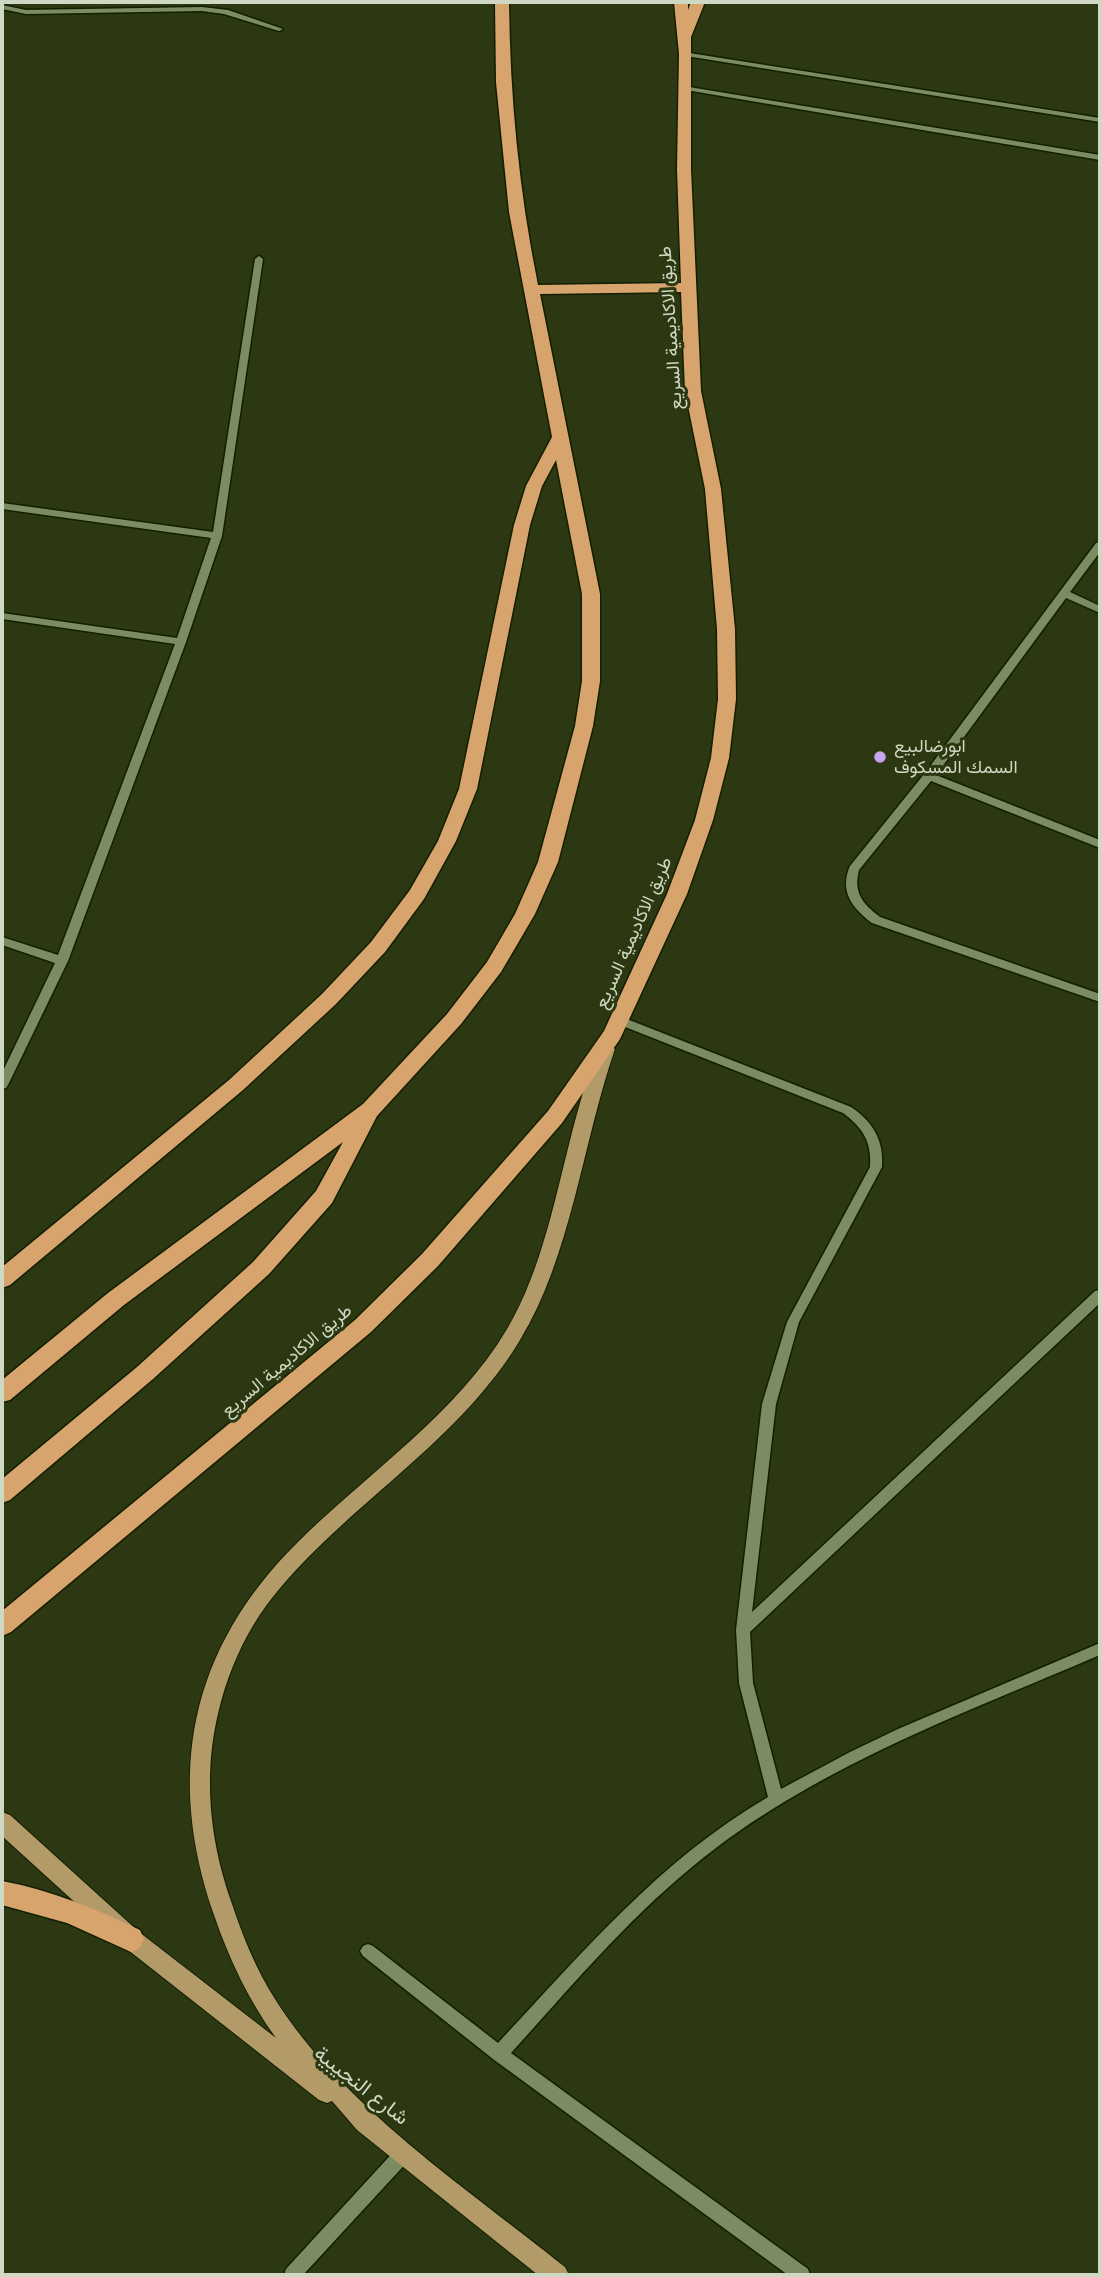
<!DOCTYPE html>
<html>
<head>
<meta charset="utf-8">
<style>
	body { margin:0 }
	#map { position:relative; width:1102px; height:2277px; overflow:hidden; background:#2b3811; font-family:"Noto Serif",serif }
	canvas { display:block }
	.frame { position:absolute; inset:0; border:4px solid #cfd8c2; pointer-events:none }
</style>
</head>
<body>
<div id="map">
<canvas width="1102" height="2277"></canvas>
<div class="frame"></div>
</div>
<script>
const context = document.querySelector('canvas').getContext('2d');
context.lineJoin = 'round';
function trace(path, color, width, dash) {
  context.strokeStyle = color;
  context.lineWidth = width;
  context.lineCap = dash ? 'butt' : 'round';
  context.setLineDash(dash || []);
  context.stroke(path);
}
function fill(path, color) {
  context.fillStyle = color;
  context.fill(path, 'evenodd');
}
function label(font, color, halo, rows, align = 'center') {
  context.font = font + ' "Noto Serif",Vazirmatn,serif';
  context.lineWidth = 6;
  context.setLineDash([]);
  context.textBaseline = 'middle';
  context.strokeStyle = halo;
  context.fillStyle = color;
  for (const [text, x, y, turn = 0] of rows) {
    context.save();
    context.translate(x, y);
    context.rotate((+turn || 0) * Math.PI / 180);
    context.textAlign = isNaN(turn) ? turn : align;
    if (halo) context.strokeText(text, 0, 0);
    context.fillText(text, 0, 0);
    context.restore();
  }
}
const minor = new Path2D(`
	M2,5l24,5 176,-3 26,3 55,19 -4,2 -55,-17 -22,-3 -176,3 -24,-5z
	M683,52l417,66v4l-414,-66 -4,-2z
	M683,86l417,69v5l-414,-70 -4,-2z
	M259,256l4,3 -41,277 -36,106 -118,319 -60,124 -2,3 -4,1v-16l53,-110 -53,-18v-8l56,18 117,-311 -173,-25v-6l175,25 34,-100 -209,-29v-6l211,29 42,-273z
	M1100,542v10l-30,40 30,14v7l-34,-15 -130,177 164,65v8l-169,-67 -72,89c-6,23 4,34 21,47l220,77v8l-228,-79c-20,-15 -33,-32 -22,-57l75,-93 171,-230z
	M619,1016l232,91c22,15 33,33 31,60l-83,155 -23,82 -24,208 343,-321 5,-1v13l-350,329 3,51 28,106 69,-37 48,-23 202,-86v12c-140,60 -290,114 -408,212 -67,55 -123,122 -181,186l297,216 2,6h-22l-295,-216 -130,-103 -3,-5 3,-5 5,-2 5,2 125,97c84,-90 162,-183 270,-246l-29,-114 -3,-53 26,-226 25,-82 83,-155c2,-25 -7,-39 -27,-54l-228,-90 -2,-3 2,-3z
	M404,2145l6,2 2,6 -2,6 -107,116h-19l2,-6 112,-122z`);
const major = new Path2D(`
	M607,1043l8,6c-32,92 -44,208 -95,291 -59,99 -165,160 -239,247 -41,47 -64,108 -70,170 -4,51 4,99 21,147 11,33 24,65 43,95 67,107 193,190 290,268l4,8h-31l-181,-145 -25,-29 -5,2 -8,-3 -196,-154 -121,-110v-24l8,3 129,117 137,106c-27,-37 -47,-79 -62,-123 -49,-141 -24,-266 83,-372 68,-68 161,-130 210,-214 36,-60 50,-141 68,-208 7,-24 13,-50 23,-72 3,-6 3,-4 9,-6z`);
const highway = new Path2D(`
	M495,2h14c1,96 10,189 29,283l143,-2 -4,-114 2,-115 -5,-52h14v8l3,-8h14l-14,35v132l10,222 20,98 14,140 1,70 -7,59 -16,62 -26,74 -67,145 -58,84 -124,143 -67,66 -360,300 -9,4v-25l353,-291 67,-66 126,-143 56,-80 63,-137 28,-74 16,-62 7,-59 -1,-70 -12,-140 -20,-98 -4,-99 -141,2 60,300v87l-7,45 -35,136 -23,52 -34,58 -40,52 -84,92 -45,87 -63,71 -116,105 -143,121 -8,3v-24l135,-112 116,-105 63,-71 27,-49 -219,163 -114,95 -8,2v-22l106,-87 255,-189 84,-90 40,-52 28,-48 23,-52 37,-136 7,-45v-87l-26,-134 -14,26 -12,39 -53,264 -21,52 -32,58 -39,53 -49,52 -93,86 -233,195 -8,3v-21l227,-187 93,-86 49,-52 39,-52 28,-49 21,-52 55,-264 12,-39 26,-49 -43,-225 -13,-130z
	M2,1881c49,9 94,28 138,49l4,9 -4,9 -9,4 -64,-29 -65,-18z`);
const markers = [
	[880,757,7,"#c8a5ee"]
];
const streetNames = [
	["طريق الاكاديمية السريع",671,328,-94],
	["طريق الاكاديمية السريع",634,933,-66],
	["طريق الاكاديمية السريع",287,1361,-40]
];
const poiNames = [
	["ابورضالبيع",894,747],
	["السمك المسكوف",894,768]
];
const nearStreetnames = [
	["شارع النجيبية",361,2086,38]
];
trace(minor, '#131f00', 3);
trace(major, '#131f00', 2);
trace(highway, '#131f00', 3);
fill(minor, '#7b8c62');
fill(major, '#b39a69');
fill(highway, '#d8a46e');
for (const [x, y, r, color] of markers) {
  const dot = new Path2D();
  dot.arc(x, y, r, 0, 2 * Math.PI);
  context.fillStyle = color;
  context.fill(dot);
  trace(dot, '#2b3811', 2.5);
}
label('18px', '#cfd8c2', '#2b3811', streetNames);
label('18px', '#cfd8c2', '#2b3811', poiNames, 'left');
label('21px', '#cfd8c2', '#2b3811', nearStreetnames);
</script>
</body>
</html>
